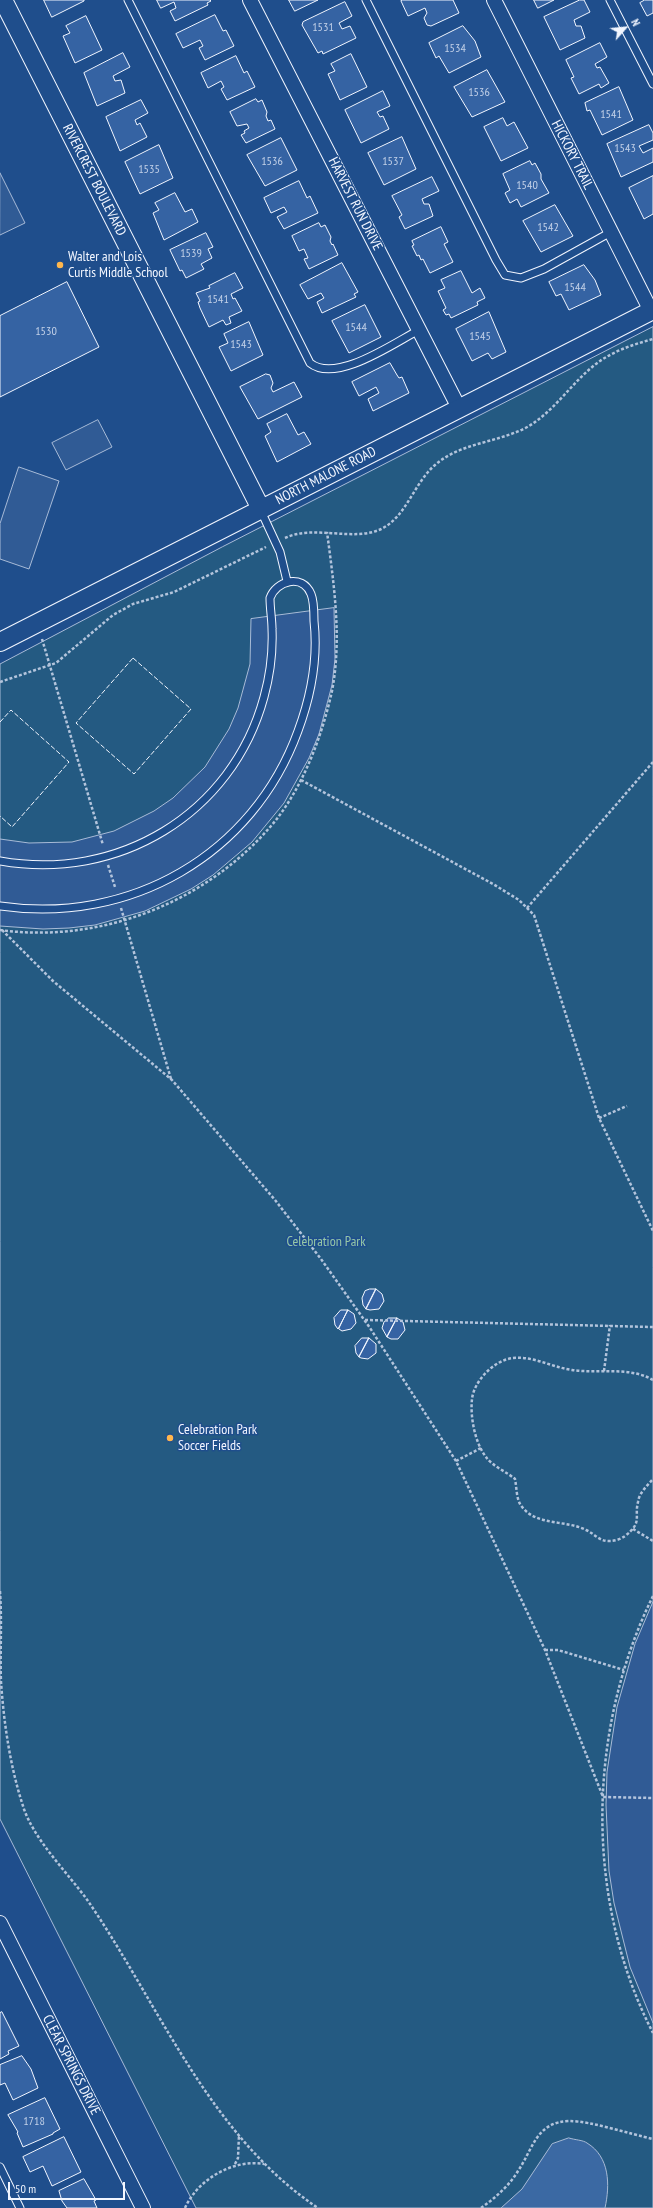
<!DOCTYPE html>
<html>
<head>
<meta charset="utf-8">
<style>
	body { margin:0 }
	#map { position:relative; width:653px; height:2208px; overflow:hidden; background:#1f4e8c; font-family:"PT Sans Narrow",sans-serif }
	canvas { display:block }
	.north { position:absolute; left:605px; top:8px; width:40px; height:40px; -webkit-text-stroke:3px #1f4e8c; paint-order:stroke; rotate:63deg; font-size:11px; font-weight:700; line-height:16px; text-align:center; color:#f2f6ff }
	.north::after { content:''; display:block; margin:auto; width:14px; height:18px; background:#f2f6ff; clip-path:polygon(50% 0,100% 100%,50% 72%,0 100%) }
	.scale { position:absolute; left:8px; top:2182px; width:117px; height:18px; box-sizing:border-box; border:2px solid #f2f6ff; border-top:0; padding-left:5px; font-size:12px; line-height:14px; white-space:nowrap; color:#f2f6ff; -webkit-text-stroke:3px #1f4e8c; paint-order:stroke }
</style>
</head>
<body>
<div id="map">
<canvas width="653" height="2208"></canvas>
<div class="north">N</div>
<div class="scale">50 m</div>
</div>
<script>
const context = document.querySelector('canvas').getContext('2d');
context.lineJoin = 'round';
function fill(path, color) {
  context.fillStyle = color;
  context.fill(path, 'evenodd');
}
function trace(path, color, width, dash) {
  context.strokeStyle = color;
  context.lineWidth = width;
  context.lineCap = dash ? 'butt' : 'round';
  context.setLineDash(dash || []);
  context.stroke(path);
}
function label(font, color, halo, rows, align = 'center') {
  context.font = font + ' "PT Sans Narrow",sans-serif';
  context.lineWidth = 3;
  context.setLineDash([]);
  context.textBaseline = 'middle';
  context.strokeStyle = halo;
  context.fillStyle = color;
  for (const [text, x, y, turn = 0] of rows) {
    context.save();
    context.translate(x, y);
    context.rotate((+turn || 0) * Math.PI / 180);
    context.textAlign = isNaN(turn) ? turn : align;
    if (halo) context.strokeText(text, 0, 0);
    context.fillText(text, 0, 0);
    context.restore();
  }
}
const green = new Path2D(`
	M653,327v1881h-457l-196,-389v-1155l222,-117z`);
const parking = new Path2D(`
	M0,173l25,50 -25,12z
	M98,420l14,27 -46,23 -14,-27z
	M19,467l40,14 -30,88 -29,-10v-35z
	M334,608l1,51 -3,26 -13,49 -10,24 -25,45 -32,39 -39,33 -22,14 -46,22 -50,14 -26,3 -26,1 -43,-3v-87l29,4 43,-1 42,-11 40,-20 19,-13 32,-31 24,-38 9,-21 12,-44 1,-45z
	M653,1602v421l-23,-56 -16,-64 -5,-32 -3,-66 1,-33 10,-65 18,-63z`);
const water = new Path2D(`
	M569,2138c6,2 14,2 18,5 23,14 23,42 18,65h-104l21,-19 30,-45z`);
const building = new Path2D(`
	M44,0h40v1l-32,16z
	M157,0h53l1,1 -4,2 1,2 -33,16 -5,-10 6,-3 -2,-6 -13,6z
	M289,0h29l-23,11z
	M403,0h50l6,13 -28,13 -4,-1 -3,-7 3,-5 -2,-5 -17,8 -7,-15z
	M534,0h20l-16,8z
	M580,0h4l6,12 -16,8 2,6h5l4,12 -25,12 -16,-33z
	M645,0h8v13l-6,3 -7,-13z
	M345,2l7,14 -13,7 3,6 8,-3 6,12 -33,16 -1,-3 -4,2 -16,-28 1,-3z
	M215,15l8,16 3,-1 8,16 -29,14 -6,-12 4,-2 -3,-6 -17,8 -7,-14z
	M86,16l16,34 -27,13 -12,-27 7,-3 -4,-7z
	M463,26l12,15 6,16 -32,16 -10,-17 -3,2 -7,-15z
	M600,43l7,14 -12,7 2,4 3,-1 9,16 -8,5 -2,-4 -20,10 -8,-16 3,-1 -8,-17z
	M123,53l7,14 -17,9 2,5 6,-1 4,13 -28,13 -13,-33z
	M351,54l16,33 -27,13 -12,-26 7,-3 -4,-7z
	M236,56l8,17 3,-2 8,16 -28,13 -6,-11 3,-2 -3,-6 -13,7 -7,-15z
	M487,70l18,32 -33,15 -18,-30z
	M619,87l14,33 -31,15 -12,-25 -3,1 -2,-8z
	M383,91l7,15 -13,6 3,5 3,-1 6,13 -28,14 -16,-33z
	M256,99l2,3 4,-2 5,12 -1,4 2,5 3,-1 4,9 -29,14 -5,-8 4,-2 -1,-2 5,-3 -2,-4 -10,2 -7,-14z
	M141,100l7,13 -13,7 2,5 3,-2 7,14 -27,14 -14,-34z
	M503,118l4,8 7,-4 14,26 -27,13 -17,-34z
	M649,125l4,8v7l-14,6 4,7 10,-5v14l-32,15 -14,-33z
	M402,137l14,32 -32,16 -16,-32z
	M281,138l16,32 -32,16 -18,-31z
	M159,145l14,33 -33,16 -15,-32z
	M530,161l2,4 3,-2 6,11v5l8,14 -28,14 -4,-8 -7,4 -5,-10 5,-3 -7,-16z
	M653,176v38l-9,5 -15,-31z
	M432,177l7,14 -17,8 2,5h5l4,12 -28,13 -6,-12 3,-2 -10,-19z
	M299,181l8,17 3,-2 8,17 -34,16 -7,-12 10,-5 -3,-5 -13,6 -7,-15z
	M175,193l10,19 7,-3 6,13 -34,18 -11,-27 6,-3 -4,-7z
	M555,205l18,31 -32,16 -18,-31z
	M319,223l2,4 4,-2 6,12 -1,4 2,4 1,-1 5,11 -29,14 -5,-10 4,-1 -4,-9 -5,2 -7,-15z
	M441,227l7,15 -4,2 9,18 -23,11 -7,-14 -2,1 -2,-5 -2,1 -5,-10 2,-1 -2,-4z
	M206,233l7,14 -5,2 4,9 -11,6 3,5 -18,9 -4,-8 -2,1 -10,-21z
	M342,263l16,29 -4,2 2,3 -34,16 -5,-11 7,-4 -3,-5 -13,6 -8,-14z
	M584,265l11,15 6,15 -32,15 -8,-16 -5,2 -7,-14z
	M461,271l11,22 8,-5 5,10 -8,4 1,3 -27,13 -2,-4 -3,1 -3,-5 3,-2 -8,-17 7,-3 -4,-8z
	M235,273l8,15 -12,6 2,5 2,-1 7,13 -13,6 2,6 -5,2 -3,-5 -14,7 -9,-19 -2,-6 2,-1 -4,-8 14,-5 -1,-2z
	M67,282l32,65 -99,50v-81z
	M365,305l16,32 -32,16 -17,-32z
	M489,312l17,40 -14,7 -4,-6 -16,8 -16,-32z
	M249,322l14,33 -32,16 -12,-24 9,-4 -4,-9z
	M390,363l7,12 2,3 3,-1 7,16 -36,18 -5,-12 11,-6 -3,-6 -17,9 -7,-14z
	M266,374l4,1 3,8 -2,5 2,4 21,-10 8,15 -44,22 -18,-32z
	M287,414l11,21 6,-3 7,12 -34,18 -12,-26 6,-4 -4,-8z
	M370,1289h6l-10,20 -3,-4 -1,-7 3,-7z
	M376,1289l6,5 2,7 -5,8 -9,1 -4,-1z
	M341,1310h7l-10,19 -3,-4 -1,-7z
	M348,1310l6,4 2,9 -5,6 -9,2 -3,-2z
	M389,1318h8l-10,19 -5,-9 2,-6z
	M397,1318l6,4 2,8 -7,9h-7l-4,-2z
	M362,1338h7l-10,19 -3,-4 -1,-7z
	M369,1338l7,6v9l-8,6 -7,-1 -2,-1z
	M2,2012l17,34 -11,5 1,3 -9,5v-46z
	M22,2056l9,13 7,19 -25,12 -8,-17 -5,2v-20z
	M45,2098l15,31 -7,4v1l-30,13 -6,-14 1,-1 -10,-17z
	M64,2137l17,35 -29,14 -9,-20 -13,6 -7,-15z
	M84,2179l12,21 -2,1 3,7h-30l-5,-7 -3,-10z`);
const path = new Path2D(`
	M285,538c29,-14 71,5 98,-10 24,-13 31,-45 52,-63 26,-23 64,-22 94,-39 28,-17 45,-47 71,-65 16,-11 35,-17 53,-22
	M42,639l61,206
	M0,682l56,-19 57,-48 20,-11 41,-12 92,-45
	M301,780l192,104 26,16 15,15 65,203 54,113
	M108,865l7,22
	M121,908l50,171
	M527,908l126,-146
	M0,930c103,14 210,-29 276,-110 28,-36 46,-84 56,-129 10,-52 2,-106 -5,-159
	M2,930l51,51 119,99 103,120 46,59 49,69 86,133 89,189 58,147 50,1
	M599,1118l28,-12
	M365,1320l288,7
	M604,1371l6,-46
	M653,1380c-24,-14 -55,-6 -81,-10 -21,-3 -38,-14 -59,-12 -19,2 -39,23 -41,41 -2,18 3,44 14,58 6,9 21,15 29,22 2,10 1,22 8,29 15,18 44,12 63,22 9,4 14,12 24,11 5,0 11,-2 15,-5 18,-14 9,-18 13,-34 1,-9 9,-16 15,-23
	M456,1461l25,-13
	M633,1529l20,12
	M0,1591c2,30 0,61 1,91 3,42 9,84 22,124 10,33 45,67 65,95 72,105 121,234 230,307
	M653,1596c-66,134 -69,303 0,437
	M545,1650h13l66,20
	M235,2164l3,-6 1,-23
	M185,2208c13,-29 48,-49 79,-44
	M481,2208c14,-10 28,-22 37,-37 15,-22 18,-49 51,-50 22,0 61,13 84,18`);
const service = new Path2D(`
	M128,0l182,363c26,21 84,-20 109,-33
	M366,0l130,260 9,15 16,3 23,-9 67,-37
	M610,0l43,84
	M261,511l19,41 7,29
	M0,861c117,21 232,-46 264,-164 6,-22 9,-45 8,-68 0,-10 -2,-20 -2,-31 6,-17 32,-25 41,-4 3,7 3,18 3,27 4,36 -3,75 -16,110 -45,124 -168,194 -298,175
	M0,2167l20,41`);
const minor = new Path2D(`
	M250,0l209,408
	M494,0l157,311
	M0,1923l143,285`);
const tertiary = new Path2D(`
	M3,0l258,509
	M0,642l653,-332`);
const fence = new Path2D(`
	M133,658l58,51 -57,65 -58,-51z
	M0,722l11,-12 58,52 -57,65 -12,-11`);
const markers = [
	[60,265,4,"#ffb74d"],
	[170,1438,4,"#ffb74d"]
];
const numberNames = [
	["1531",323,28],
	["1534",455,49],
	["1536",479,93],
	["1541",611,115],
	["1543",625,149],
	["1536",272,162],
	["1537",393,162],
	["1535",149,170],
	["1540",527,186],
	["1542",548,228],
	["1539",191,254],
	["1544",575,288],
	["1541",218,300],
	["1544",356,328],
	["1530",46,332],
	["1545",480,337],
	["1543",241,345],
	["1718",34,2122]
];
const streetNames = [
	["HICKORY TRAIL",572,155,63],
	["RIVERCREST BOULEVARD",94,180,63],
	["HARVEST RUN DRIVE",355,204,63],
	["NORTH MALONE ROAD",326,476,-27],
	["CLEAR SPRINGS DRIVE",71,2065,63]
];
const poiNames = [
	["Walter and Lois",68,257],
	["Curtis Middle School",68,273],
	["Celebration Park",178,1430],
	["Soccer Fields",178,1446]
];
const parkNames = [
	["Celebration Park",326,1242]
];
fill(green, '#245a82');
trace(green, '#a8bbd7', 1);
fill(parking, '#305b95');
trace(parking, '#a8bbd7', 1);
fill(water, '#3b69a3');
trace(water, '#a8bbd7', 1);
fill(building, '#3563a3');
trace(building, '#f2f6ff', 1);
trace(service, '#f2f6ff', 9);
trace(minor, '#f2f6ff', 16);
trace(tertiary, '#f2f6ff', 20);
trace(path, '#b3c4dc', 2.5, [3, 2]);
trace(service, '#1f4e8c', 7);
trace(minor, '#1f4e8c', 14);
trace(tertiary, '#1f4e8c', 18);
trace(fence, '#f2f6ff', 1, [5, 2]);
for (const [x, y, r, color] of markers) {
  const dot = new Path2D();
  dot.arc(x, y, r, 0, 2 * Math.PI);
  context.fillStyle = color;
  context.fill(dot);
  trace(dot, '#1f4e8c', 1.5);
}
label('12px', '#c3d1e8', null, numberNames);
label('14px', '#f2f6ff', '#1f4e8c', streetNames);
label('14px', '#f2f6ff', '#1f4e8c', poiNames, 'left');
label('14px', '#97c8a6', '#1f4e8c', parkNames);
</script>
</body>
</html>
